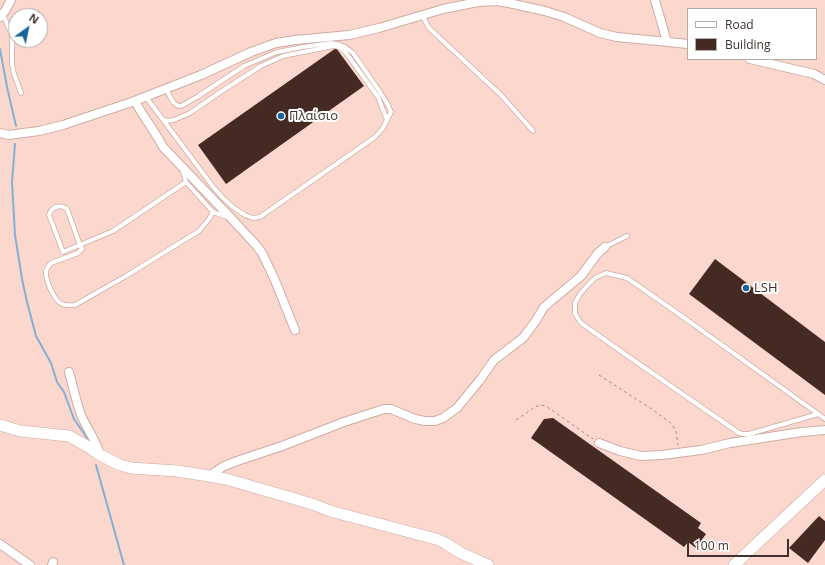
<!DOCTYPE html>
<html>
<head>
<meta charset="utf-8">
<style>
	body { margin:0 }
	#map { position:relative; width:825px; height:565px; overflow:hidden; background:#fbd7ce; font-family:"Open Sans",sans-serif }
	canvas { display:block }
	.legend { position:absolute; left:687px; top:8px; width:130px; height:52px; box-sizing:border-box; background:#fff; border:1px solid #b2acab; margin:0; padding:5px 7px; list-style:none; font-size:12px; color:#3e302d }
	.legend li { display:flex; align-items:center; gap:8px; height:20px }
	.legend b { width:20px; border:1px solid #b2acab }
	.north { position:absolute; left:8px; top:8px; width:40px; height:40px; box-sizing:border-box; background:#fff; border:1px solid #b2acab; border-radius:50%; rotate:33deg; font-size:11px; font-weight:700; line-height:16px; text-align:center; color:#3e302d }
	.north::after { content:''; display:block; margin:auto; width:14px; height:18px; background:#176497; clip-path:polygon(50% 0,100% 100%,50% 72%,0 100%) }
	.scale { position:absolute; left:687px; top:539px; width:102px; height:18px; box-sizing:border-box; border:2px solid #3e302d; border-top:0; padding-left:5px; font-size:12px; line-height:14px; white-space:nowrap; color:#3e302d; -webkit-text-stroke:3px #fff; paint-order:stroke }
</style>
</head>
<body>
<div id="map">
<canvas width="825" height="565"></canvas>
<ul class="legend">
<li><b style="height:5px;background:#fff"></b>Road</li>
<li><b style="height:11px;background:#452a23"></b>Building</li>
</ul>
<div class="north">N</div>
<div class="scale">100 m</div>
</div>
<script>
const context = document.querySelector('canvas').getContext('2d');
context.lineJoin = 'round';
function trace(path, color, width, dash) {
  context.strokeStyle = color;
  context.lineWidth = width;
  context.lineCap = dash ? 'butt' : 'round';
  context.setLineDash(dash || []);
  context.stroke(path);
}
function fill(path, color) {
  context.fillStyle = color;
  context.fill(path, 'evenodd');
}
function label(font, color, halo, rows, align = 'center') {
  context.font = font + ' "Open Sans",sans-serif';
  context.lineWidth = 4;
  context.setLineDash([]);
  context.textBaseline = 'middle';
  context.strokeStyle = halo;
  context.fillStyle = color;
  for (const [text, x, y, turn = 0] of rows) {
    context.save();
    context.translate(x, y);
    context.rotate((+turn || 0) * Math.PI / 180);
    context.textAlign = isNaN(turn) ? turn : align;
    if (halo) context.strokeText(text, 0, 0);
    context.fillText(text, 0, 0);
    context.restore();
  }
}
const stream = new Path2D(`
	M0,49l7,38 9,39
	M15,144l-3,38 3,53 7,44 5,23 9,34 15,27 6,19 7,10 10,27 13,19
	M96,465l28,100`);
const building = new Path2D(`
	M336,48l28,38 -138,98 -28,-39z
	M715,259l110,83v53l-136,-101z
	M553,418l148,105 -3,5 8,6 -10,14 -8,-6 -4,5 -153,-109 13,-19z
	M819,516l6,5v19l-17,23 -19,-15z`);
const path = new Path2D(`
	M599,375l54,35 19,14 4,8 2,13
	M516,420l19,-13 5,-2 6,1 47,33`);
const lane = new Path2D(`
	M3,14l9,22v28l2,10 7,19
	M422,15l7,13 72,67 32,36
	M146,97l68,91 9,10 11,10 11,7 8,3 7,-1 115,-80 8,-9 8,-16 -3,-7 -10,-16 -25,-36 -8,-6 -5,-2 -9,-2 -28,4 -26,5 -33,14 -47,31 -16,9h-3l-5,-4 -7,-13
	M163,119l4,2 7,-1 16,-7 35,-24 36,-23 22,-10 51,-10 5,1 7,6 6,8 26,36 9,23
	M182,169l4,13 27,30 14,5
	M186,182l-73,49 -50,21 -14,-37c3,-9 11,-11 18,-6l13,36 2,4 -4,4 -27,10c-2,2 -4,5 -5,8 -1,8 8,30 16,33 4,2 8,1 13,1l51,-29 73,-45 10,-12 4,-7
	M605,247l22,-11
	M818,414l-69,20h-6l-4,-1 -110,-76 -48,-34 -6,-9v-11l5,-9 8,-9 7,-7 11,-5 21,5 56,39 142,102`);
const street = new Path2D(`
	M655,0l12,42
	M0,17l5,-6 6,-11
	M750,59l64,15 11,6
	M135,101c8,16 20,30 28,46l68,71 25,27 6,8 12,25 21,52
	M0,133l8,2 31,-4 24,-6 69,-23 69,-27 50,-23 25,-9 19,-3 54,-5 30,-7 64,-19 35,-7 19,-1 12,2 36,8 19,6 36,16 17,4 71,7
	M69,372c4,15 7,29 12,43 6,14 15,25 19,40
	M599,443l21,8 21,5 21,-1 39,-5 29,-7 72,-11 23,-2
	M209,476l15,-10 13,-5 45,-15 62,-24 40,-13h7l24,10 10,2h10l8,-3 14,-10 23,-28 14,-20 29,-22 12,-16 9,-15 37,-31 17,-23 7,-6
	M0,544l30,21
	M52,565l1,-3`);
const secondary = new Path2D(`
	M0,425l20,6 49,5 18,10 13,9 20,10 11,3 46,3 32,5 17,3 66,19 23,7 15,6 106,28 9,4 16,10 27,12
	M734,565l91,-85`);
const markers = [
	[281,116,4,"#176497"],
	[746,288,4,"#176497"]
];
const poiNames = [
	["Πλαίσιο",289,116],
	["LSH",754,288]
];
trace(stream, '#84b0d4', 2);
fill(building, '#452a23');
trace(lane, '#ceaca3', 5.5);
trace(street, '#ceaca3', 10);
trace(secondary, '#ceaca3', 12);
trace(path, '#a78d86', 1, [3, 3]);
trace(lane, '#fff', 4);
trace(street, '#fff', 8);
trace(secondary, '#fff', 11);
for (const [x, y, r, color] of markers) {
  const dot = new Path2D();
  dot.arc(x, y, r, 0, 2 * Math.PI);
  context.fillStyle = color;
  context.fill(dot);
  trace(dot, '#fff', 1.5);
}
label('13px', '#3e302d', '#fff', poiNames, 'left');
</script>
</body>
</html>
